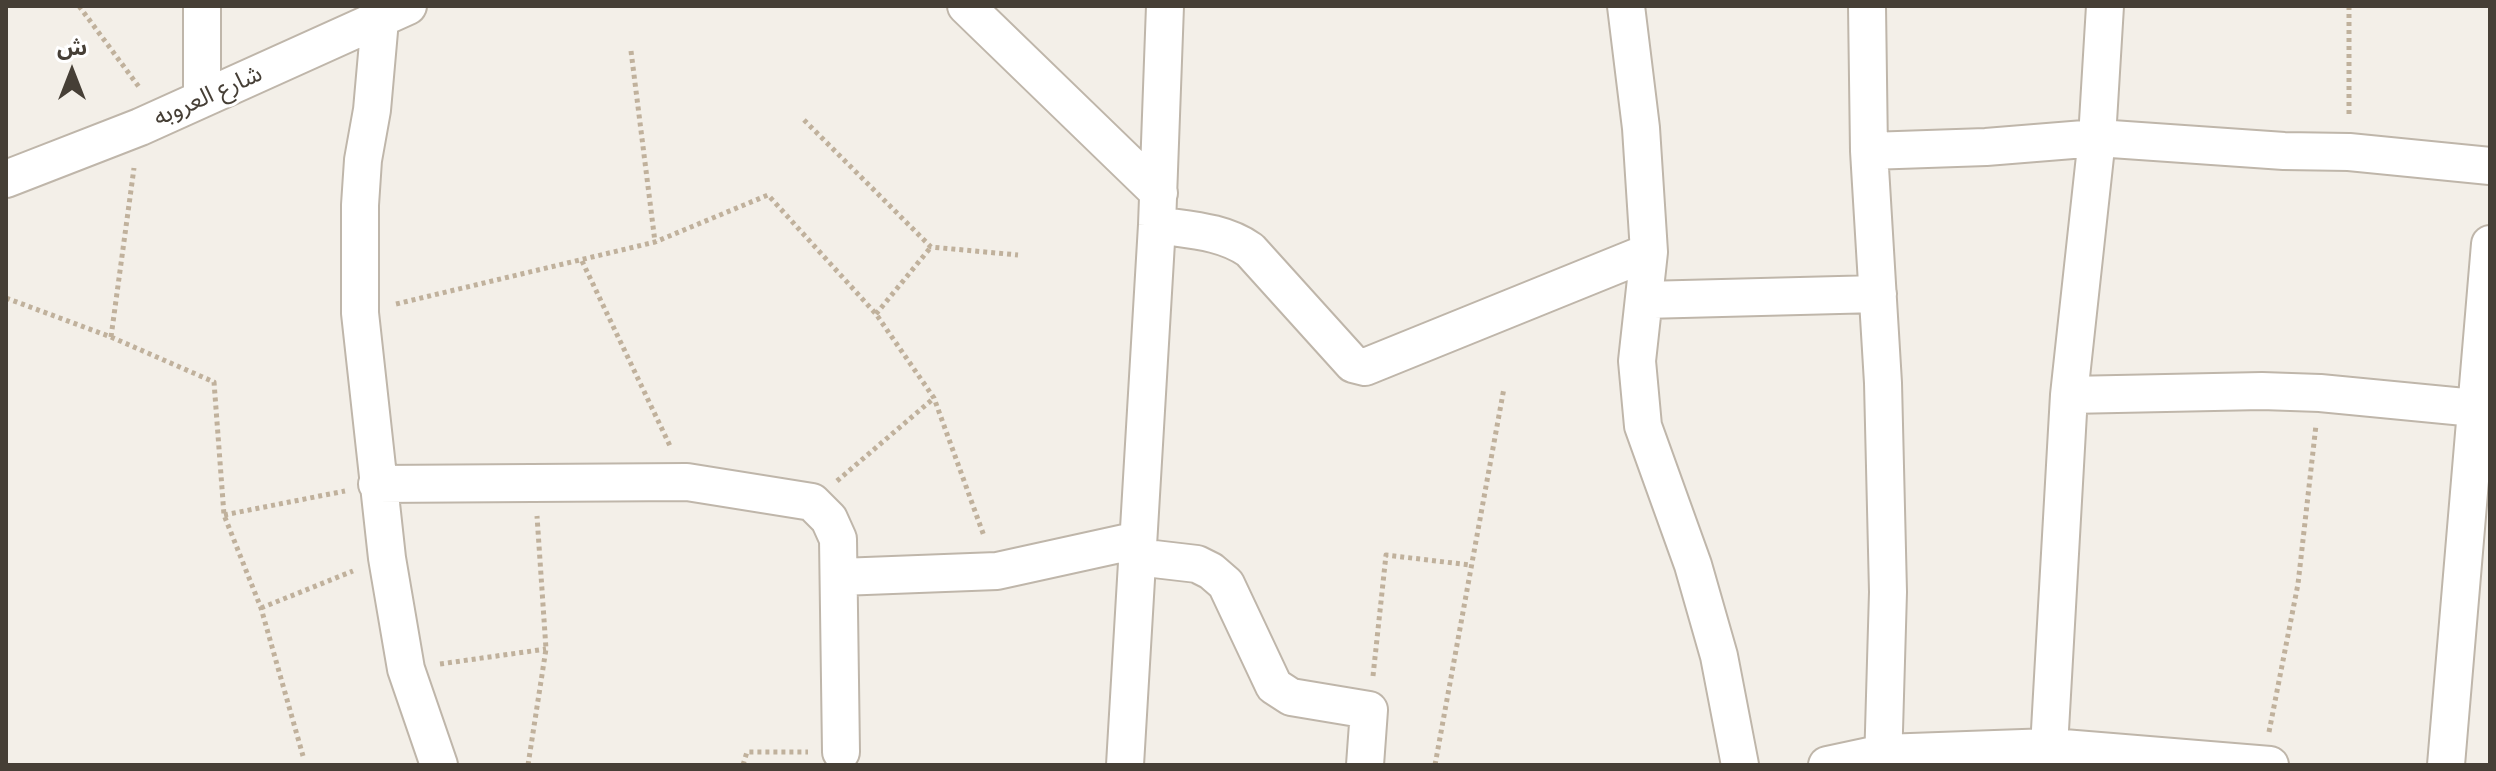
<!DOCTYPE html>
<html>
<head>
<meta charset="utf-8">
<style>
	body { margin:0 }
	#map { position:relative; width:2496px; height:771px; overflow:hidden; background:#f3efe8; font-family:Montserrat,"Noto Sans Arabic",sans-serif }
	canvas { display:block }
	.frame { position:absolute; inset:0; border:8px solid #463f36; pointer-events:none }
	.north { position:absolute; left:32px; top:32px; width:80px; height:80px; -webkit-text-stroke:6px #fff; paint-order:stroke; rotate:0deg; font-size:22px; font-weight:700; line-height:32px; text-align:center; color:#463f36 }
	.north::after { content:''; display:block; margin:auto; width:28px; height:36px; background:#463f36; clip-path:polygon(50% 0,100% 100%,50% 72%,0 100%) }
</style>
</head>
<body>
<div id="map">
<canvas width="2496" height="771"></canvas>
<div class="frame"></div>
<div class="north">ش</div>
</div>
<script>
const context = document.querySelector('canvas').getContext('2d');
context.lineJoin = 'round';
function trace(path, color, width, dash) {
  context.strokeStyle = color;
  context.lineWidth = width;
  context.lineCap = dash ? 'butt' : 'round';
  context.setLineDash(dash || []);
  context.stroke(path);
}
function label(font, color, halo, rows, align = 'center') {
  context.font = font + ' Montserrat,"Noto Sans Arabic",sans-serif';
  context.lineWidth = 6;
  context.setLineDash([]);
  context.textBaseline = 'middle';
  context.strokeStyle = halo;
  context.fillStyle = color;
  for (const [text, x, y, turn = 0] of rows) {
    context.save();
    context.translate(x, y);
    context.rotate((+turn || 0) * Math.PI / 180);
    context.textAlign = isNaN(turn) ? turn : align;
    if (halo) context.strokeText(text, 0, 0);
    context.fillText(text, 0, 0);
    context.restore();
  }
}
const path = new Path2D(`
	M79,6l60,81
	M2349,6v111
	M631,51l24,191
	M804,120l127,127 87,8
	M582,261l89,187
	M6,298l105,39 103,45 10,133 37,93 42,148
	M396,304l259,-62 113,-47 108,119 58,84 50,138
	M876,314l55,-67
	M111,337l23,-169
	M837,481l97,-83
	M224,515l121,-24
	M261,608l92,-37
	M440,664l106,-15
	M1373,676l13,-121 84,10
	M2269,732l29,-148 18,-159
	M528,765l18,-116 -9,-133
	M743,765l4,-13h61
	M1435,765l69,-377`);
const minor = new Path2D(`
	M202,6v93
	M966,6l193,187
	M1626,6l15,122 8,124 -12,109 6,65 50,139 26,91 21,109
	M1867,6l2,145 14,232 5,209 -5,173
	M380,20l-8,90 -9,50 -3,45v108l27,245 19,111 33,96
	M1869,151l117,-4 111,-9 187,13 65,1 141,14
	M6,179l134,-52 268,-121
	M1157,225c32,5 66,6 93,25l103,114 12,3 284,-115
	M1644,300l234,-6
	M2069,395l193,-4 58,2 155,15
	M377,484l310,-2 125,20 17,17 9,20 3,213
	M1137,557l60,7 14,7 15,13 48,102 17,11 78,13 -4,55
	M840,577l157,-6 141,-31
	M1125,765l32,-540 8,-219
	M1827,765l56,-12 168,-6 219,18
	M2048,765l21,-370 28,-257 8,-132
	M2446,765l44,-521`);
const streetNames = [
	["شارع العروبه",208,96,-24]
];
trace(minor, '#bfb6aa', 40);
trace(path, '#c0b19c', 5, [4, 4]);
trace(minor, '#fff', 36);
label('24px', '#463f36', '#fff', streetNames);
</script>
</body>
</html>
